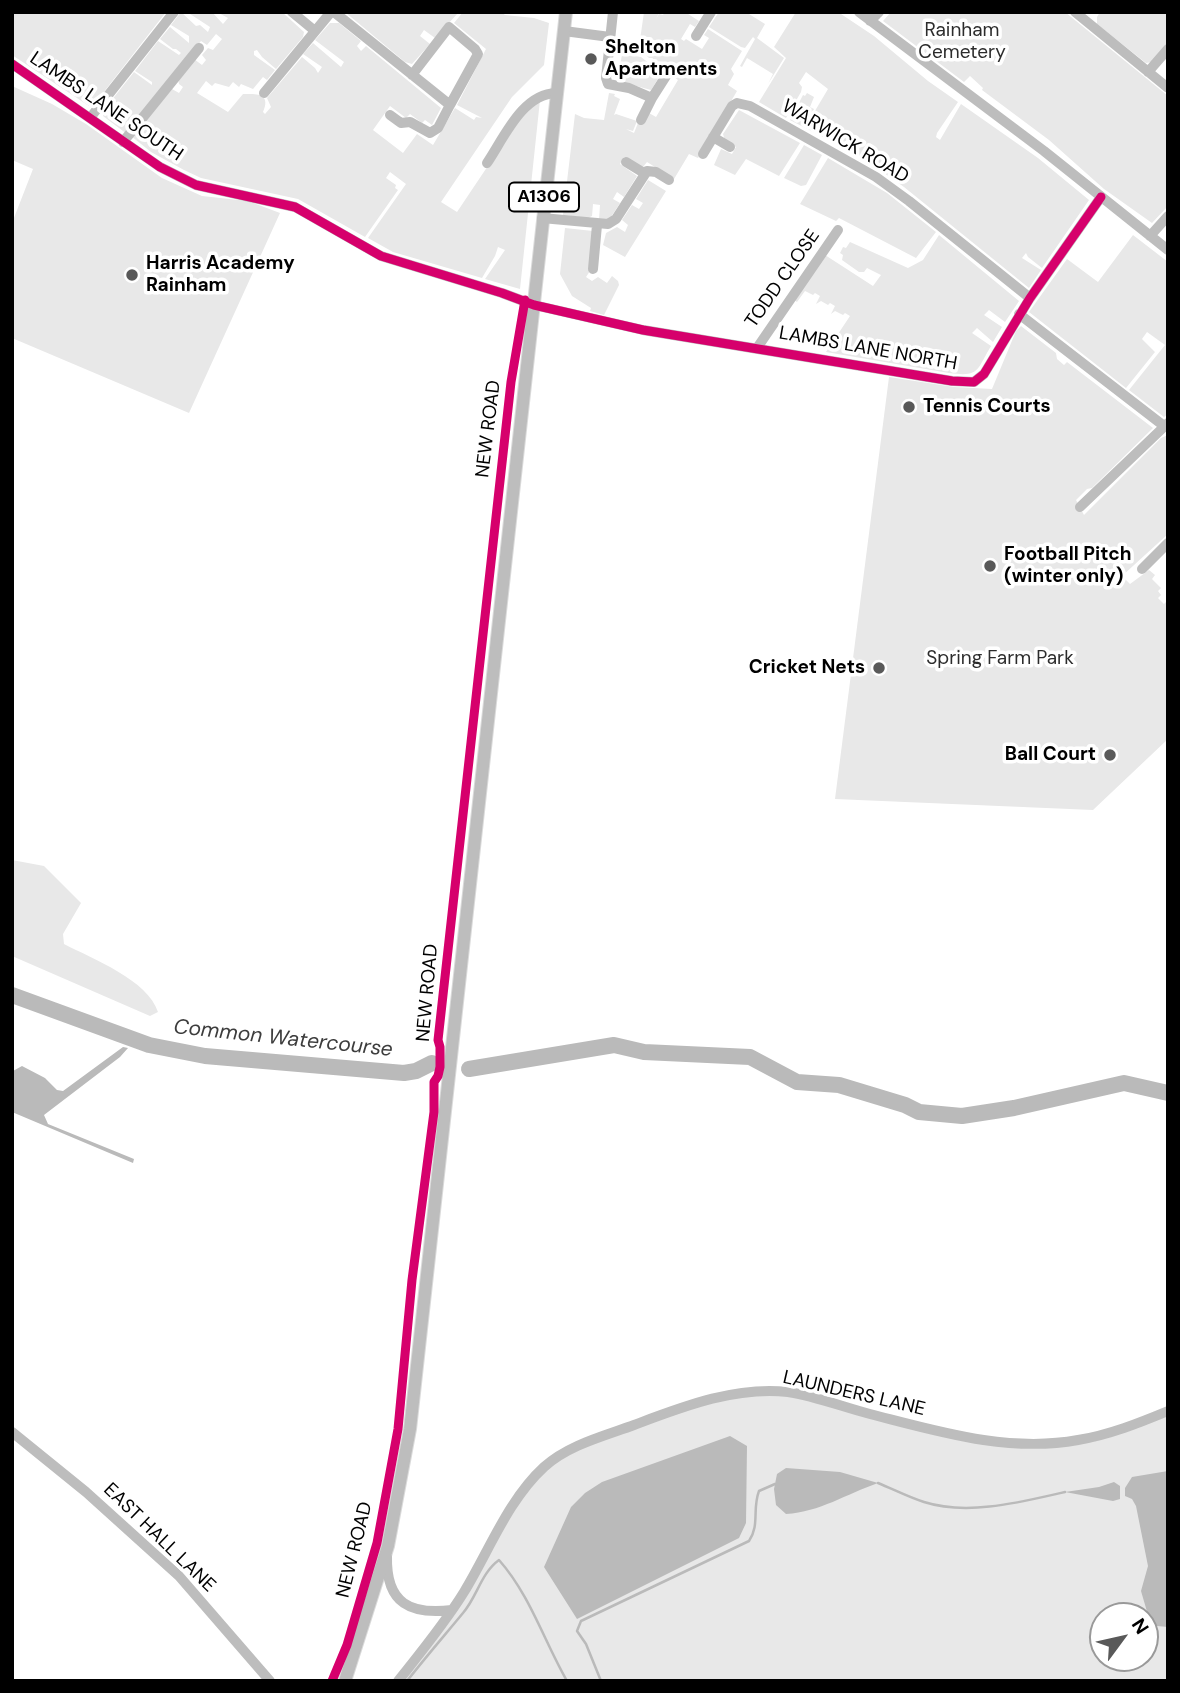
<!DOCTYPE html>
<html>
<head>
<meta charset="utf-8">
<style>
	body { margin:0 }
	#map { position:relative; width:1180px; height:1693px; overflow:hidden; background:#fff; font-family:"DM Sans",sans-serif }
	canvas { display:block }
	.frame { position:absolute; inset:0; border:14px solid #000; pointer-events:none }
	.north { position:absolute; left:1089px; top:1602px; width:70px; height:70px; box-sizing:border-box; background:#fff; border:2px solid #999; border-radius:50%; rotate:57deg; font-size:19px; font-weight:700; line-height:28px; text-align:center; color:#000 }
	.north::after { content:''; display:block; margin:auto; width:24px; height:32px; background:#595959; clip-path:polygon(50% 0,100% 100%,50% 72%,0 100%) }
</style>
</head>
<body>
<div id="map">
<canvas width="1180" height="1693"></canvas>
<div class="frame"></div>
<div class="north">N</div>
</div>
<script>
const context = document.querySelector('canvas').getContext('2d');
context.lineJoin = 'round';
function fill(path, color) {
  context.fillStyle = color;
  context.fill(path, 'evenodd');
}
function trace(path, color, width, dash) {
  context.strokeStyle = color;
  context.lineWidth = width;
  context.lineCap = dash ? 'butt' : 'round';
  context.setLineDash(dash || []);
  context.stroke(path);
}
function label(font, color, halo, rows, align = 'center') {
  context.font = font + ' "DM Sans",sans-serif';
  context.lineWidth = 7;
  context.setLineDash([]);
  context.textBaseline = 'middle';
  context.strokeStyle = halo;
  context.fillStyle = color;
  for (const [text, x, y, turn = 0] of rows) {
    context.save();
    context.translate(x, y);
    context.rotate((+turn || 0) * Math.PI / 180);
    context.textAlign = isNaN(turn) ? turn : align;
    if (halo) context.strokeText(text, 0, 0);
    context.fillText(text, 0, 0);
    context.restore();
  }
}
const green = new Path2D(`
	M12,12h154l-70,90 -7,4 -77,-51z
	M181,12l15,14 4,-1 8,7 2,-5 -23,-15h25l11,12 5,-6 -11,-6h65l22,20 -1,5 -27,32 -14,-12 -5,-7 -3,1v4l21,15 -8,10 -4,-3 -10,12 -12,-5 -2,3 -6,-5 -4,5 -14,-4 -3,3 -6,-5 -9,12 31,19 15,-18c11,0 29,-2 20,18l2,2 6,-7 -4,-9 35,-41 13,11 3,5 4,-6 -19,-13 10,-11 28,24 3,-5 -29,-22 15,-17h9l22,18 -4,5 4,5 5,-5 75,62 -9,17 -7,-5 -3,3 -12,-9 -4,4 -16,-12 -17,24 30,23 14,-19 16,11 22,-37 19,12 2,-3 6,1 -25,-13 29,-56 -32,-26 9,-11h38l4,3 29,3 15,5 -5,42 -32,32 -71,105 16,10 69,-103 14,-9 -20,189 -35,-10 20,-29 -7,-3 -3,9 -13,22 -89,-26 -25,-14 38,-54 -16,-12 -4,6 10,7 -1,3 3,2 -33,47 -67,-38 -97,-21 -17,-8 -33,-18 -20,-16 41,-47 7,4 4,-6 -4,-3 -1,-5 16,-20 8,6 4,-5 -4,-5 6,-7 5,2 9,-11 -6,-5 -9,11 -6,-4 -74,93 -24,-18v-5l31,-39 18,13v-3l-17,-11 23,-30 21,14 2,-2 -5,-4h-3l-13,-10 10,-12 19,16v-7l-18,-11z
	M345,12h114l-24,26 -11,-8 -4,6 10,8 -18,20 -7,-2z
	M644,12l15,1 -3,6 3,-5 4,1 2,-3h20l14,9 -4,6 -5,-3 -9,15 3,2 2,-2 16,10 7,-11 -5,-3 4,-6 34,22 -11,18 3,5 -6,11 9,6 -39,67 -9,-4 -15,25 -27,-17 -4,5 -19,-10 -4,7 17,12 -13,21 -7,-5 -4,7 7,4 -11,17h-10l1,-15 -7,-1 -1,12 -4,2 -25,-3 12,-101 9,4 20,2 5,-27 6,1 -1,2 6,3 -6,16 2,-1 21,7 -4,10 -7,-2 8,4 4,-10 6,1 5,-11 7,4 22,-37 -14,-11 -13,21 -33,-9 4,-27 19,3 9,7 3,-6h-4l-4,-4 8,-3 -3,-7 -17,5 1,-9h6z
	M719,12h31l-1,2 16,10 -8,14 27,20 -16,26 5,-10 -26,-16 -5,9 -2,-1 15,-27 -2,-2 -8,11 -4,-1 -32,-20z
	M796,12h42l36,24 54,45 30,21 -21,31 -1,4 4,3 21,-36 77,54 51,42 -47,68 -14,-11 -2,-4 -4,5 19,12 -12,18 -125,-101 -60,-42 -2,2 -52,-27 13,-25 2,1 2,-3 7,4 -4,10 4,2 -8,17 22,-37 -22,-17 -7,11 3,4 -1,5 -15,26 -27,-16 27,-44 -12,-11z
	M891,12h174l103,84v110l-16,17 -48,-34 -55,-49 -67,-50 1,-2 -13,-12 -6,6 -81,-61z
	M1100,12h68v31l-16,19 -6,1 -49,-39v-7z
	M12,86l40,18 34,20 76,54 40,18 46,5 32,12 -91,200 -177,-75v-115l21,-54 -21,-9v-22l2,-5 -2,-1z
	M739,110l61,33 -21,33 -33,-17 -11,16 -21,-10 7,-16 11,5 4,-7 -11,-6 -2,-7z
	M804,145l18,10 -16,30 -5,1 -17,-8z
	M828,158l59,35 49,39 -20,26 -77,-40 -3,3 -36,-17z
	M648,180l18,11 -41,66 -22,-12 3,-12 11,-6 8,5 3,-7 -6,-5 10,-15 7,4 4,-6 -7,-4z
	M565,228l28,3 -3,40 -4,6 6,4 6,-4 9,6 5,-7 6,5 1,4 -15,30 -14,-4 1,-3 -19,-12 -12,-22z
	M939,235l80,66 -14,21 -16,-12 -5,5 18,12 -9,15 -16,-14 -5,5 19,13c-15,25 -11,31 -42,27l-123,-21 24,-36 -5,-3 -2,2 -8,-4 -4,3 4,-8 -5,-3 -2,2 -7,-4 -5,3 4,-8 -5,-3 -2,2 -8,-4 -8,11 -3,-2 31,-45 48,31 8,-11 -14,-7 -3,4h-5l-17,-12 1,-5 -3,-2 3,-6 3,1 4,-6 58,26 15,-8z
	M1133,235l35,27v152l-4,3 -35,-27 36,-45 -18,-13 -5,7 13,13 -29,36 -97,-76 38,-53 31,23z
	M1021,326l35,27 1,6 7,6 3,-3 86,66 -61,60 -5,1 -11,11 8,15 77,-77 7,-3v99l-46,42 8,8 19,-14 6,5 -3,4 9,9 -3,3 3,4 -3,3 6,6 2,-2 2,2v135l-75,71 -258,-11 54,-422 65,10 38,2 24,-58z
	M12,860l32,6 37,37 -18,31 1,10c29,15 84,36 94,68l-8,4 -138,-60z
	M788,1392l196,49h93l91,-31v271h-766l126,-197 33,-30 140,-53zM1103,1616h42v42h-42z`);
const water = new Path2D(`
	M123,1047l5,1 -8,9 -76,58 4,9 86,35 -1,4 -121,-51 1,-41 9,-5 23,12 12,12 6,1z
	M730,1436l17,10 -1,77 -7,15 -162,81 -33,-52 27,-60 14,-14 17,-11z
	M786,1468l54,4 38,11c-32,11 -58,29 -92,31l-10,-9 -2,-16 3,-15z
	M1168,1471v156l-11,-1 -9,-11 -7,-24 7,-25 -12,-60 -4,-7 -7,-3v-8l7,-11z
	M1114,1482l6,4v13l-7,2 -48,-9 34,-5z`);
const stream = new Path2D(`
	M878,1483c15,6 30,14 46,19 44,14 97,0 141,-10
	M407,1681c18,-23 37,-45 56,-68 14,-16 18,-40 36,-53 31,35 45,81 68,121
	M601,1681l-15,-37 -9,-13 4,-10 168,-80c11,-16 3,-32 10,-50l16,-7`);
const river = new Path2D(`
	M12,995l137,50 56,11 199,17 12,-2 16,-8
	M469,1069l145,-24 30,7 106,5 47,25 42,3 66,20 14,7 43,4 52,-8 110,-25 44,10`);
const minor = new Path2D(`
	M292,12l23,19
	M334,12l116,93 28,-51 -3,-5 -26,-22 -37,48
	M613,12l-7,66 2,6 21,4 23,10 14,-22
	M859,12l185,139 124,99
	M1075,12l93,76
	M870,21l9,-9
	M564,31l46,6
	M696,36l15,-24
	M12,64l148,103 36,18 99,22 86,49 121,37 32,12 109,25 309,51 22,1 10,-8 46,-76 71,-101
	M1148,72l20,-23
	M264,93l67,-81
	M390,115l11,8 9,-1 20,11 8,-5 12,-23
	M90,118l84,-106
	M641,120l11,-22
	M713,137l17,10
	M123,142l76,-94
	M703,154l29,-48 5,-3 13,3 126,71 33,24 121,97
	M626,162l18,11
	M487,163c17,-25 35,-69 69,-70
	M542,218l66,6 8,-5 31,-48 9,1 13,8
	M1150,236l18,-20
	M593,269l4,-44
	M1019,314l145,112
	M757,348l81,-118
	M1080,507l88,-84
	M1142,569l26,-26
	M12,1432l74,60 93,84 91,105
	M387,1557c-1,47 24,58 65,53
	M398,1681c23,-29 47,-58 66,-89 25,-41 44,-92 80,-125 24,-22 60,-31 90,-42 48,-18 101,-39 154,-33 27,4 55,15 82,22 67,17 138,39 208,26 31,-5 61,-17 90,-29`);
const major = new Path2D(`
	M345,1681l43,-135 22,-117 156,-1417`);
const cycleway = new Path2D(`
	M12,64l148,103 36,18 99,22 86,49 121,37 32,12 109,25 309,51 22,1 10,-8 46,-76 71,-101
	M332,1681l15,-36 30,-102 21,-114 14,-149 22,-168v-30l4,-6 2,-9v-20l-2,-7 73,-658 14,-82`);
const markers = [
	[591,59,7,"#595959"],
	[132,275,7,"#595959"],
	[909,407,7,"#595959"],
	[990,566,7,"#595959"],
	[879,668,7,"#595959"],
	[1110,755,7,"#595959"]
];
const shields = [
	[544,197,70]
];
const shieldNames = [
	["A1306",544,197]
];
const parkNames = [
	["Rainham",962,31],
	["Cemetery",962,53],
	["Spring Farm Park",1000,659]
];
const poiNames = [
	["Shelton",605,48],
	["Apartments",605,70],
	["Harris Academy",146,264],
	["Rainham",146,286],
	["Tennis Courts",923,407],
	["Football Pitch",1004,555],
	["(winter only)",1004,577],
	["Cricket Nets",865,668,"right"],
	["Ball Court",1096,755,"right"]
];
const streetNames = [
	["LAMBS LANE SOUTH",106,107,34],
	["WARWICK ROAD",845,142,31],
	["TODD CLOSE",783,279,-55],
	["LAMBS LANE NORTH",868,349,10],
	["NEW ROAD",489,429,-83],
	["NEW ROAD",428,993,-85],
	["LAUNDERS LANE",854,1394,13],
	["EAST HALL LANE",159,1538,44],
	["NEW ROAD",355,1550,-76]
];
const waterNames = [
	["Common Watercourse",283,1039,6]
];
fill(green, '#e8e8e8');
fill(water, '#bababa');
trace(stream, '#bababa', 2.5);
trace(river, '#bababa', 16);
trace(major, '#dbdbdb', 14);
trace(minor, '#bdbdbd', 10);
trace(major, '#bdbdbd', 12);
trace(cycleway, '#d6006c', 9);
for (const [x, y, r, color] of markers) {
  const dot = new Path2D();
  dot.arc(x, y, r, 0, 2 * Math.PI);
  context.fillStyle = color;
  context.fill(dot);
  trace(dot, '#fff', 2.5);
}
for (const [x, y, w] of shields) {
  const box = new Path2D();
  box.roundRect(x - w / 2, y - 14.5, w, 29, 5);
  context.fillStyle = '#fff';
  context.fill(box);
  trace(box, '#000', 2);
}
label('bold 18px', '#000', null, shieldNames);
label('19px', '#2c2c2c', '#fff', parkNames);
label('bold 19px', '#000', '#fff', poiNames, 'left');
label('19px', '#000', '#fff', streetNames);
label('italic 21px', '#3d3d3d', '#fff', waterNames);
</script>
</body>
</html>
